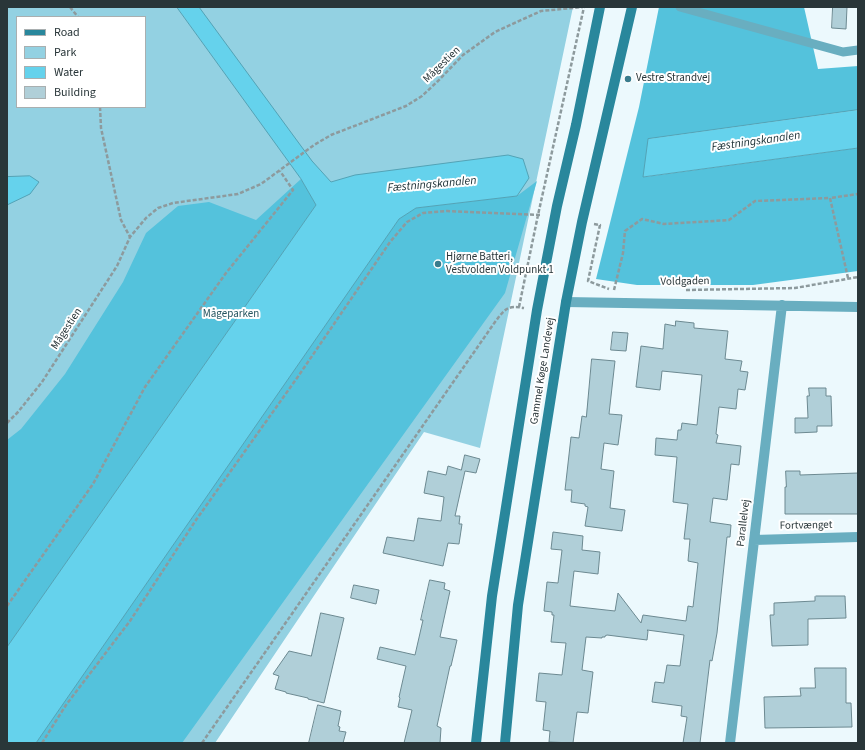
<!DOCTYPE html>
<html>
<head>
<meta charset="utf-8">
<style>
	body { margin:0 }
	#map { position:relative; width:865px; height:750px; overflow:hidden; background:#ecf9fd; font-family:"Source Sans 3",sans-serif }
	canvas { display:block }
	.frame { position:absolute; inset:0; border:8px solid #293639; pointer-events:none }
	.legend { position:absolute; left:16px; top:16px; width:130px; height:92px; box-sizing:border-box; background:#fff; border:1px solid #a9afb0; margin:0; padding:5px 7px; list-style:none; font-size:12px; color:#293639 }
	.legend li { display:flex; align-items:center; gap:8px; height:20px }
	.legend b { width:20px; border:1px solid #a9afb0 }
</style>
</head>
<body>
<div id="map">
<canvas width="865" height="750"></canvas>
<div class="frame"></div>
<ul class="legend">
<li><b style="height:5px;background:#29879c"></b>Road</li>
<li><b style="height:11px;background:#93d1e2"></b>Park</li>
<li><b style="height:11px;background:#65d2ec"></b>Water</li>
<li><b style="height:11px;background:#b0cfd8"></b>Building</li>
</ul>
</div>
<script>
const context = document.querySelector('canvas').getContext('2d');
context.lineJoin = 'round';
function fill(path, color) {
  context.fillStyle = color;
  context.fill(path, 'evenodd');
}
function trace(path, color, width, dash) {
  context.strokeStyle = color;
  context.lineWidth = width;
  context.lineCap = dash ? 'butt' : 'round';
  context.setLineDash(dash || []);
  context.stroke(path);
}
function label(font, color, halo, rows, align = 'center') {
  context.font = font + ' "Source Sans 3",sans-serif';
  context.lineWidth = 4;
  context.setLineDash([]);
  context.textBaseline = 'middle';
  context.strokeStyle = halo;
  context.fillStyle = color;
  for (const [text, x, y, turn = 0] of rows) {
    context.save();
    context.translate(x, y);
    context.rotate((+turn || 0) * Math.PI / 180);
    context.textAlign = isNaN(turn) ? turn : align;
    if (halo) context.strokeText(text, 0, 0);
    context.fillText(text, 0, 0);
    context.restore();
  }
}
const green = new Path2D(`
	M7,7h566l-93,441 -56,-16 -209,311h-208zM17,17h128v90h-128z`);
const forest = new Path2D(`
	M659,7h145l14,62 40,-3v44l-209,29 -5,38 214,-29v123l-105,14h-116l-41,-6 43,-172z
	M301,179l15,26 -309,442v-207l14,-11 44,-55 58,-92 23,-49 32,-27 31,-4 47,18z
	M537,181l-32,112 -323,450h-146l363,-524 17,-11 101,-12z`);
const water = new Path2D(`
	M177,7h22l113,154 19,21 24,-7 153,-20 15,4 6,19 -12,18 -101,12 -17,11 -363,524h-29v-96l309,-442 -15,-26z
	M858,110v38l-215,29 5,-38z
	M30,176l9,6 -9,12 -23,11v-28z`);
const building = new Path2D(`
	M833,7h14l-1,22 -14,-1z
	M676,321l18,2v5l34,3 -3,28 17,2 -2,10 8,1 -3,18 -7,-1 -2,20 -17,-2 -3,27 2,1 -2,8 25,3 -2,19 -8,-1 -4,36 -14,-2 -3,24 21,3 -1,12h-3l-10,96 -5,28 -2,-1 -10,83h-17l4,-26 -6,-1 1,-10 -30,-4 3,-20 9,1 3,-18 13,1 4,-31 -37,-5 1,1 -1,9 -40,-5 -2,1v1h-3v1l-16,-1 -4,33 11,2 -5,41 -11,-1 -4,31 -24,-1 1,-11 -7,-1 3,-28 -10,-1 3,-28 23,2 4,-32 -15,-1 3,-27h-2v-3l-8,-1 3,-29 11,1 4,-33 -11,-1 2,-17 30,4 -1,14 18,2 -2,22 -24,-3 -4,35 45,5 3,-18 23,30 2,-8 43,6 2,-15 5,1 5,-44 -10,-2 2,-22h-6l4,-35 -15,-2 4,-45 -22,-2 1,-17 21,2 1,-10h3l1,-7 15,2 5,-50 -40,-4 -2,19 -24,-3 5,-41 22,3 2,-25 10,2z
	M613,332l15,1 -2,18 -15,-1z
	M592,359l23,2 -6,53 13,1 -4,30 -14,-2 -3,26 13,2 -4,37 15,2 -3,21 -37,-5 3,-19 -3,-1v-2l-14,-2 1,-12h-7l6,-53 8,1 3,-22 4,1z
	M809,388h17v8h5l1,30h-15v6l-22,1v-15h13l-1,-22h2z
	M465,455l15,4 -4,14 -11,-2 -10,45h5l-1,8h3l-3,20 -11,-1 -5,23 -60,-13 4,-16 27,4 4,-23 23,3 3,-24 -20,-4 4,-22 18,4 2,-9 13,4z
	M786,471h14v4l58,-2v41h-73v-27h1z
	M430,580l15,3 -1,6 6,2 -10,46 17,3 -6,26h-1l-13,60 4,2 -1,15h-36l8,-33 -14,-3 2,-9 -1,-1 7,-31 -29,-7 3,-12 35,8 8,-35h-2z
	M354,585l25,5 -3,14 -25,-6z
	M816,596h29l1,22 -38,1v26l-36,1 -2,-31h4v-12l41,-2v-4z
	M321,613l23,5 -20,85 -16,-4v-1l-22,-5v-1l-11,-3 4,-13 -6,-2 16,-23 22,5z
	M815,668h31v35h5l1,24 -87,1 -1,-31 37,-1 -1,-8h15z
	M318,705l23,6 -3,15 2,1 -1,4 7,1 -3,11h-34z`);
const path = new Path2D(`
	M70,7l8,10
	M100,107l1,21 20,92 9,17
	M594,224l6,1 -12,56 21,8
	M848,278l-18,-80 28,-4
	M614,290l9,-37 2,-22 17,-12 22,5 65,-4 26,-19 75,-3
	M686,290l109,-2 63,-11
	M519,307l19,-92 46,-208
	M7,423l11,-11 24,-30 75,-116 13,-29 16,-19 12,-10 15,-5 65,-9 23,-10 53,-39 17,-10 75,-29 16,-10 16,-15 25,-26 32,-23 46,-21 42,-4
	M7,606l86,-122 52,-97 81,-114 67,-83 -13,-19
	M42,743l24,-38 64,-84 66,-101 101,-142 93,-136 17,-20 16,-9 24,-2 95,4
	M202,743l293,-421c10,-13 12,-17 29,-14`);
const service = new Path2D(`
	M680,7l163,45 15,-2`);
const minor = new Path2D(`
	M566,302l292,5
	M754,540l104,-3
	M730,743l52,-438`);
const secondary = new Path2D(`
	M476,743l16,-147 45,-286 20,-104 19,-81 24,-118
	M505,743l13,-138 48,-303 16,-80 50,-215`);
const markers = [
	[628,79,4,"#397c8d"],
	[438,264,4,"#397c8d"]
];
const streetNames = [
	["Mågestien",442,65,-44],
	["Voldgaden",685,282,-1],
	["Mågestien",67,329,-57],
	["Gammel Køge Landevej",543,371,-81],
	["Parallelvej",744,523,-83],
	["Fortvænget",806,526,-1]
];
const poiNames = [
	["Vestre Strandvej",636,79],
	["Hjørne Batteri,",446,258],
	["Vestvolden Voldpunkt 1",446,271]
];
const parkNames = [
	["Mågeparken",231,315]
];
const waterNames = [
	["Fæstningskanalen",756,142,-8],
	["Fæstningskanalen",432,185,-5]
];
fill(green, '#93d1e2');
fill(forest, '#54c2dc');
fill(water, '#65d2ec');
trace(water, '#53a3b6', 1);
fill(building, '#b0cfd8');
trace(building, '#6c8991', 1);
trace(path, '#8d9a9d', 2.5, [4, 2]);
trace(service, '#69aec0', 9);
trace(minor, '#69aec0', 10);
trace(secondary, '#29879c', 10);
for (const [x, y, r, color] of markers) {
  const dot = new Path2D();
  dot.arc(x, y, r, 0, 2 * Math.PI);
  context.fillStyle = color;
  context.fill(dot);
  trace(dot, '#fff', 1.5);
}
label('11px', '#293639', '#fff', streetNames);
label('11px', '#293639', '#fff', poiNames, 'left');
label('11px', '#255560', '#fff', parkNames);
label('italic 12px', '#1b2f34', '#fff', waterNames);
</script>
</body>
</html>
